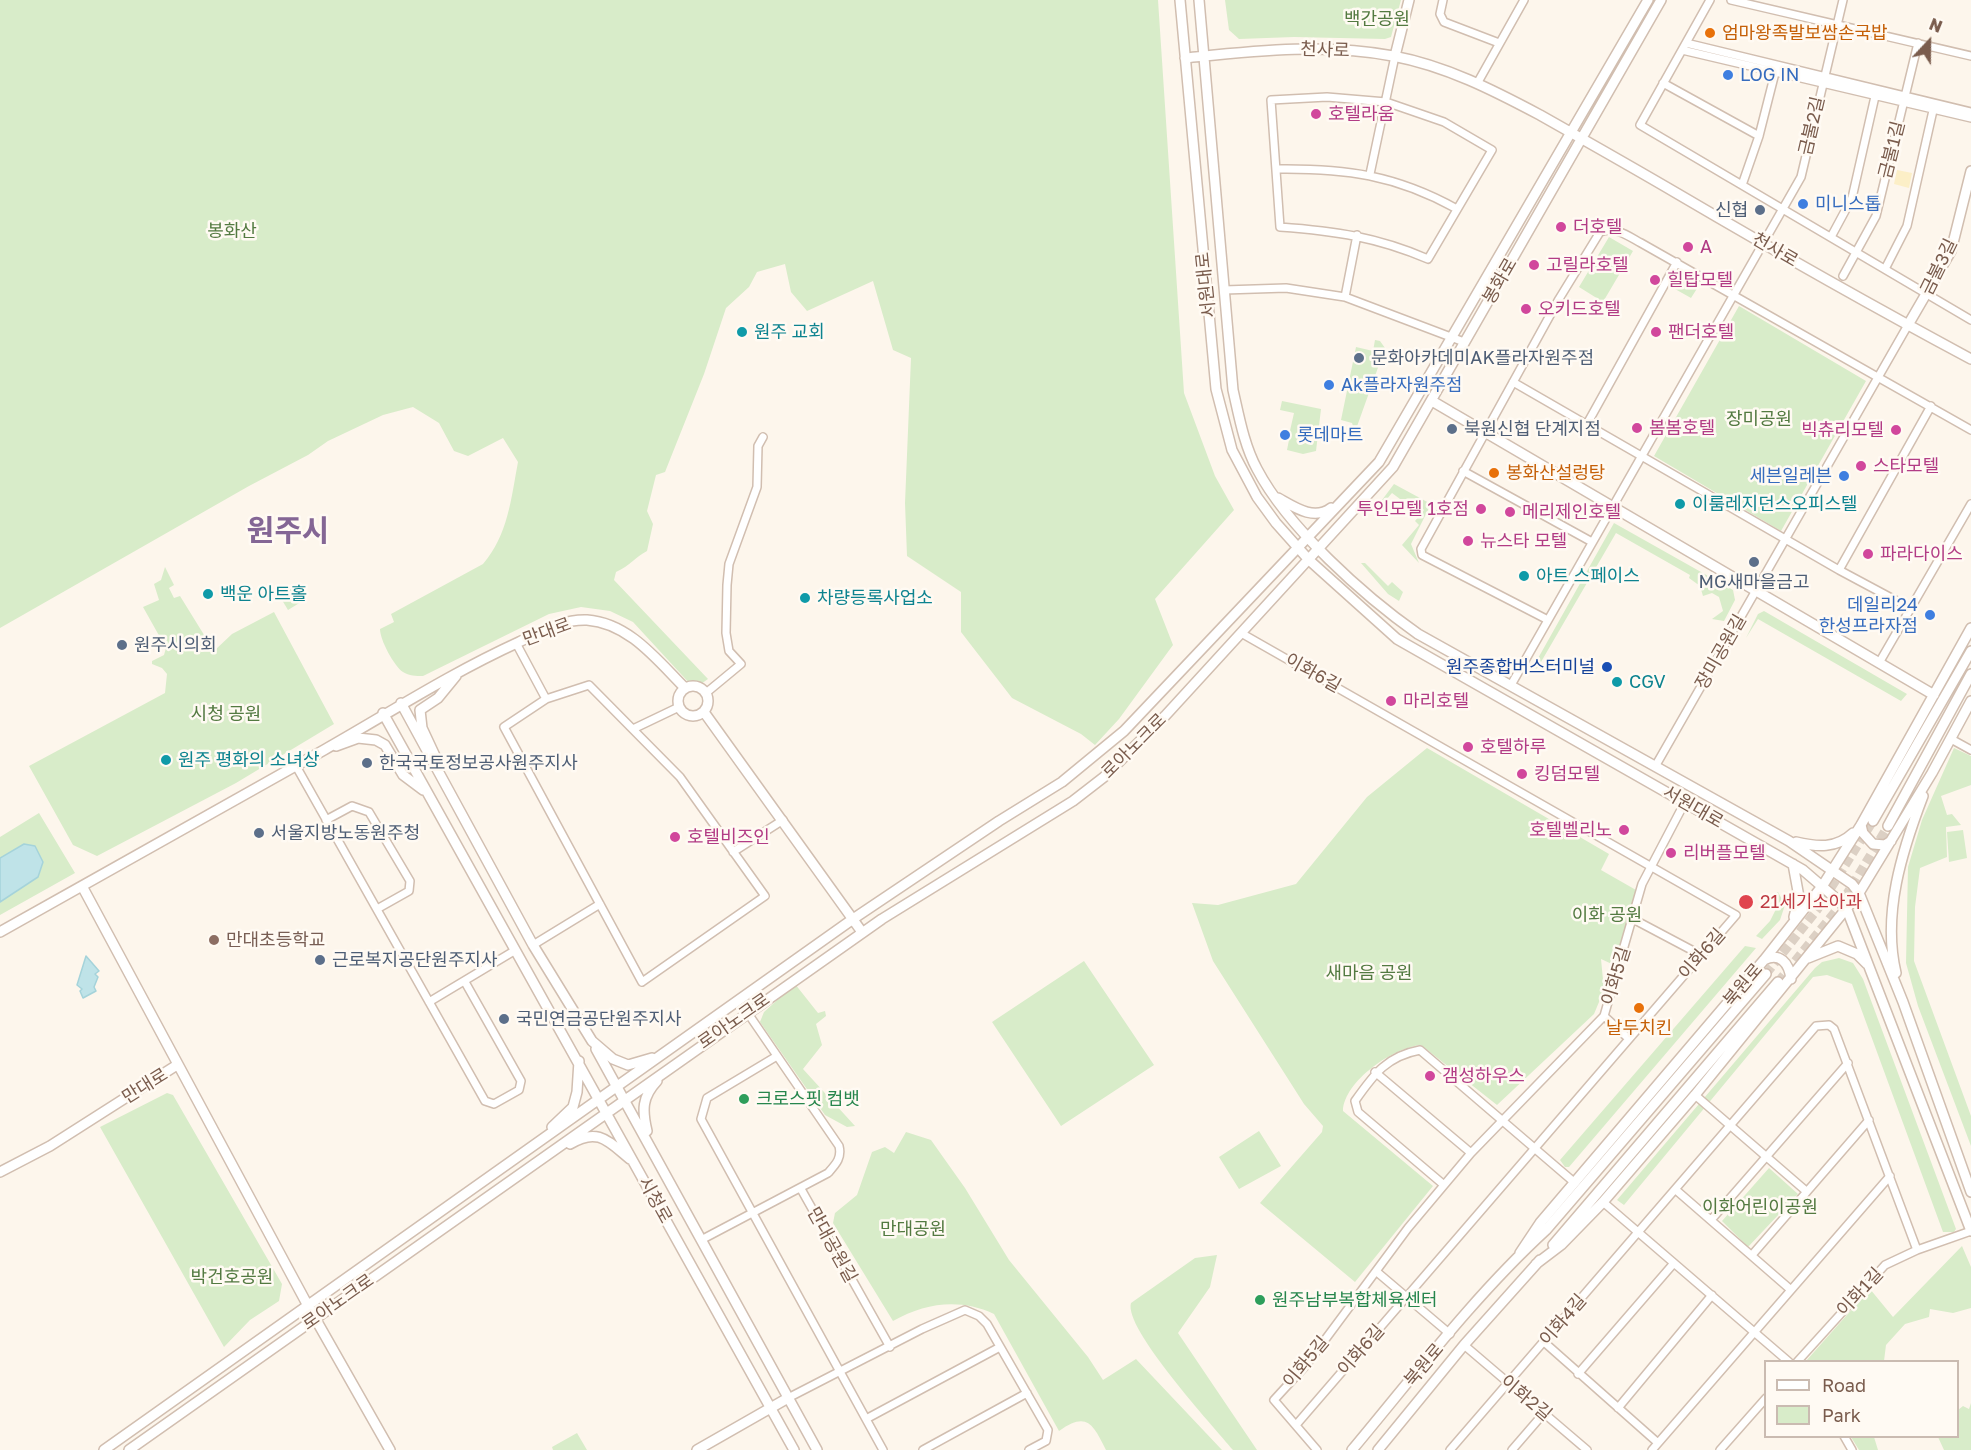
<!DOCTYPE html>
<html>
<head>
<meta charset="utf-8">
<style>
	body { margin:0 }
	#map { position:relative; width:1971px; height:1450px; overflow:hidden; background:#fdf6ec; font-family:"Golos Text",sans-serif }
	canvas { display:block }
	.legend { position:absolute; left:1764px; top:1360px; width:195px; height:78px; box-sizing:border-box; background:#fffaf3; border:2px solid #cabbb1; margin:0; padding:8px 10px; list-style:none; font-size:18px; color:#7a5c4d }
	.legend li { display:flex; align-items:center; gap:12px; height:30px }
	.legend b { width:30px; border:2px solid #cabbb1 }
	.north { position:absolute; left:1899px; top:12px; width:60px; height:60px; -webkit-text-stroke:4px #fffaf3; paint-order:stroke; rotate:22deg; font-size:16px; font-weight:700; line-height:24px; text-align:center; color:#7a5c4d }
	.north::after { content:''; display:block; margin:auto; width:21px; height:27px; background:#7a5c4d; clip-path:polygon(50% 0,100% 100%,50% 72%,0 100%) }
</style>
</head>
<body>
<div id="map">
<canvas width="1971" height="1450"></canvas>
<ul class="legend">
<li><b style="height:8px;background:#fff"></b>Road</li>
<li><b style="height:16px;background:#d8ecc9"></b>Park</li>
</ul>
<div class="north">N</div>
</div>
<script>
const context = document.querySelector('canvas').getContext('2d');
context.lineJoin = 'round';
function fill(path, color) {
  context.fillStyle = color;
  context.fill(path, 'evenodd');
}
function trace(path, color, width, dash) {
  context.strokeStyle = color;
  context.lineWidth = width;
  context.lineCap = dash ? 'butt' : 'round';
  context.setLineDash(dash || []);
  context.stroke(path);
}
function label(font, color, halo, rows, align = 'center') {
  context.font = font + ' "Golos Text","Noto Sans KR",sans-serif';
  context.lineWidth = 5;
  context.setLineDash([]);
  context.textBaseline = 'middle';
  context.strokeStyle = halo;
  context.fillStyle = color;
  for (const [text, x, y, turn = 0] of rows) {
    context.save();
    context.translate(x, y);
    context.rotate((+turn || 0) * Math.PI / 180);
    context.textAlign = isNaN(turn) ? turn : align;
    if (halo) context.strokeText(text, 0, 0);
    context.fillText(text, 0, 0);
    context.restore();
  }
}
const green = new Path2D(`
	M0,0h1158l26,393 31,83 19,34 -79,89 18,46 -54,74 -24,26 -14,-11 -69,-36 -51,-66v-40l-54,-36 -2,-53 6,-145 -18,-8 -20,-69 -66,30 -16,-19 -6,-28 -28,8 -8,15 -23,21 -22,66 -39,98 -9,3 -9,36 6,13 -6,27c-12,6 -17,15 -31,21l-2,8 94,99 -10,7h-6l-59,-64 -23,-11 -29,-4 -32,7 -126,62c-7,0 -14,0 -20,-4 -9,-6 -23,-32 -23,-43l14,-7 -3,-8 92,-50c25,-29 28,-65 35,-102l-15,-24 -35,18 -14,-5 -15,-28 -26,-16 -30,8 -55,26 -20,14 -59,31 -249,142z
	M1225,0h176l-10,37 -6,2 -91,-2 -55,2 -10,-9z
	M1609,237l24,14 -30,51 -24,-15z
	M1684,279l14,8 -7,11 -16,-9z
	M1739,306l127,75 -85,150 -127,-75z
	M1375,340l5,1 5,7 -30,84 -3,-9 -11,-3 15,-73 17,4z
	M1282,401l39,8 -5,42 -13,3 -16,-4 2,-10 -9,-2 1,-4 8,1 5,-22 -14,-3z
	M1394,484l37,20 -20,40 8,19 -17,-18 17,-20 -4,-4 9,-11 -12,-11h-12l-8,-6 -12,14 2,-7z
	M1614,523l119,67 2,10 -11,21 -12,-2 11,-8 -4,-14 -7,-4 -9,3 -3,-10 -11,-8 1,-3 -74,-42 -82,141 -2,-5z
	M1361,563h4l23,23 4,-4 11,10 -4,9 -11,-7z
	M165,567l9,18 -5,3 5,10 6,-2 34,55 18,-17 42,-22 60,112 -98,59 -139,73 -24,-11 -44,-79 136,-73 2,-19 -5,-6 -10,-4v-3l12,-6 2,-7 -23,-41 16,-7 -5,-16 7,-4z
	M292,588l9,14 -13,8 -9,-15z
	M1764,611l143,83 -6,7 -143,-82 -12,19 12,-24z
	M1427,748l182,106 -8,16 35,20 -22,75 -13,-6 3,31 -10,24 -97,91 -76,-60c-27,2 -77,36 -78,66l90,75 -78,96 -95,-79 62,-71 1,-6 -19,-22 -91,-143 -21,-58 26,2 78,-21 71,-87z
	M1954,748l17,8v29l-30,11 6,19 5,-1 9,11 -15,2 1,30 -27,11 -5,39 -1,54 57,155v30l-53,-140 -12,-43 2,-96 14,-47z
	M39,813l36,60 -75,42v-78z
	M1963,830l4,28 -18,4 -2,-30z
	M1778,892l7,13 -5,15 -18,19 -6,-3 14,-15 7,-14 -4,-12z
	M1745,946l11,2 -187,219h-4l-5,-7z
	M1839,958l14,5 10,16 93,250 -2,3h-11l-91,-248 -25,-9 -14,2 -189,228 -7,-5 198,-232 7,-6z
	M1084,961l70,104 -93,61 -69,-104z
	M795,984l23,29 7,-2 1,5 -10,8 6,21 -19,24 52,57 -8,1 -22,-12 -65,-93 4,-10z
	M167,1093l6,2 109,189 -3,17 -29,19 -26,27 -124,-220z
	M1259,1131l22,35 -42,23 -20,-32z
	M906,1132l25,8 34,48 44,72 79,97 15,23 33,-21 86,91h-116c-13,-26 -19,-39 -47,-19l-65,-117c-35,-16 -68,-11 -101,7l-60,-98 2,-10 22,-18 15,-43 13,-5 9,6z
	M1769,1168l29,26 -50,53 -26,-26z
	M1962,1246l9,21v41l-18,5 -23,-4 -1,8 -24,7 -19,21 -2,16h-78l64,-72 23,28z
	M1217,1255l-7,32 -32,46 79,117h-24c-19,-23 -110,-122 -102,-147l64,-45z
	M1971,1403v47h-27l-6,-13 20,-1v-26l5,-4 6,3z
	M577,1433l10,17h-34l-1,-3z
	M1851,1437h23l4,13h-19z`);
const sand = new Path2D(`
	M1897,170l15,3 -3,15 -15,-4z`);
const water = new Path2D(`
	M24,844l11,2 8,16 -5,15 -38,25v-44z
	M86,956l13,15 -4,3 3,3 -4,10 2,4 -13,7 -3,-7 2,-2 -5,-4z`);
const tertiaryTunnel = new Path2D(`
	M1766,974l51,-64 56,-89
	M1778,982l61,-75 49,-81`);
const minor = new Path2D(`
	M1443,0l-3,14 4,8 55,21
	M1710,0l-70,125 331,195
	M1731,0l240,56
	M1686,43l285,69
	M1682,50l289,68
	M1478,82l46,-82
	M1663,83l96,53
	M1327,97l59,5 58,20 48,28 -64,109c-51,-22 -93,-28 -148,-32l-9,-127z
	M1276,169c69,-1 120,6 181,40
	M1370,174l25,-118
	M1742,185l17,-49 17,-67
	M1831,237l21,-39 24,-106
	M1885,269l22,-43 27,-120
	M1843,276l33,-60 42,-173
	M1224,290l62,-2 59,9 119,45
	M1345,297l12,-62
	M1513,382l326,188 71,38
	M1587,424l90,-162
	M1463,471l129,71
	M1839,570l92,-164
	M1548,620l-126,-65 -1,-6 138,-250 41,-67c15,-6 28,4 41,11l330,187
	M1241,633l495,282 -440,510
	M516,643l30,56 -42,28 138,255 123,-86 -85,-119 -91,-92 -43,14
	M1879,663l92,-159
	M1511,685l290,-508 42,-177
	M706,693l35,-29 -12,-13 -3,-18 1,-48 2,-21 28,-77 1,-41 5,-9
	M633,729l46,-22
	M1951,739l20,11
	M1656,765l252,-440
	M296,766l189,335 9,3 25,-14 2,-9 -56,-99
	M326,820l26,-14 17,6 41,69 -1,10 -32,18
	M733,852l50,-32
	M1633,919l68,36
	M533,945l67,-41
	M429,1002l85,-51
	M1604,1016l25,23
	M777,1056l-70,42 -6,21 182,331
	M1375,1072l96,81
	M1695,1095l111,96
	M1444,1185l-86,-73 -3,-11c19,-27 32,-45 65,-51l155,133
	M801,1189l89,158
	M1676,1190l115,100
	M1603,1202l186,160
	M1711,1220l137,-157
	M701,1240l127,-67c8,-9 14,-15 11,-27l-92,-134
	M1752,1255l117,-135
	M1377,1272l73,62
	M1544,1342l114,101
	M1464,1345l123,105
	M1797,1362l88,-97 32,-15 54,-19
	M1578,1374l96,-111
	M788,1398l134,-69 43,-19 14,6 8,8 61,106 -2,11 -17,9
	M1618,1408l94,-113
	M866,1419l134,-72
	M1844,1436l8,14
	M923,1450l104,-57
	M1317,1450l-43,-50 33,-36 101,-136 63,-75 133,-137 38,-132 43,-82
	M1450,1450l366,-424 13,-1 5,4 83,221
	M1512,1450l32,-37
	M1652,1450l238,-274
	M1720,1450l46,-52`);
const tertiary = new Path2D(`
	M1180,0l36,389 16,61 25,47 19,26 33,37 88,79 406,231 43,37 125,324
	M1199,0l34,390c6,26 11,55 24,79 31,59 107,127 161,165l371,207 63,43 7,9 44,109 68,190
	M1395,56l14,-56
	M1185,58c70,-7 138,-15 208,-2 53,10 100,34 147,59 46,26 92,52 138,79 97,57 194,112 293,165
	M1908,325l43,-74 20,-80
	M1432,401l502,294
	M1278,498c16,9 36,23 53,10
	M678 701a15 15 0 1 1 30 0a15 15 0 1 1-30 0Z
	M401,703l132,242 59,96 21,18 15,6 24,-7
	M704,712l158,220
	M383,713l411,737
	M336,746l22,-8 18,2 9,5 18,30 20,15
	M436,758l-14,-30 -2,-18 18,-12 18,-22
	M1873,821l98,-170
	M1861,825l2,8 10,11 12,1 6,-4
	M1888,826l83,-152
	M1796,842c21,5 40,7 57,-9
	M1793,864l6,33 -5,20
	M82,886l225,418 83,146
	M0,932c108,-61 217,-121 324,-182 65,-37 127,-77 195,-108 22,-10 43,-23 68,-22 42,3 70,40 98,68
	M1808,958l30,-12 19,8 10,10
	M1764,960c16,-8 25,3 27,19
	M1896,973c-14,-59 6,-122 27,-177
	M596,1049l221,401
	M552,1127l21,-20 4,-15 2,-31
	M647,1131c-5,-21 -5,-34 10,-50
	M570,1144c28,-17 38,-3 60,15
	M0,1172l50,-26 127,-81
	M1553,1245l225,-263
	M1520,1253l20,-30 224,-263 59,-75 38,-60 110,-197
	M1536,1264l25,-19 42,-43 92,-107 164,-202 73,-120 39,-72
	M104,1450l749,-531 146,-98 63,-39 62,-51 255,-269 269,-462
	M129,1450l753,-531 191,-118 31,-24 61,-61 228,-249 268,-467
	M697,1450l91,-52
	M1352,1450c62,-74 122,-154 194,-220l220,-256
	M1378,1450l86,-105 76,-85`);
const markers = [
	[1710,33,6,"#e8710a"],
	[1728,75,6,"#3f7fe0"],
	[1316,114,6,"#d1479c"],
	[1803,204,6,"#3f7fe0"],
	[1760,210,6,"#5c6f8a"],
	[1561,227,6,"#d1479c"],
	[1688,247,6,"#d1479c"],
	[1534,265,6,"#d1479c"],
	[1655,280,6,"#d1479c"],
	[1526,309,6,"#d1479c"],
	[742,332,6,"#0f9aa8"],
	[1656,332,6,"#d1479c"],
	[1359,358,6,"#5c6f8a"],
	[1329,385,6,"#3f7fe0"],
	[1637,428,6,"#d1479c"],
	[1452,429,6,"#5c6f8a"],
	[1896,430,6,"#d1479c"],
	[1285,435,6,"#3f7fe0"],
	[1861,466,6,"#d1479c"],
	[1494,473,6,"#e8710a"],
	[1844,476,6,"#3f7fe0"],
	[1680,504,6,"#0f9aa8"],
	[1481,509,6,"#d1479c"],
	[1510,512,6,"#d1479c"],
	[1468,541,6,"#d1479c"],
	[1868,554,6,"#d1479c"],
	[1754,562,6,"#5c6f8a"],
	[1524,576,6,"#0f9aa8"],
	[208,594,6,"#0f9aa8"],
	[805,598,6,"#0f9aa8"],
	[1930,615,6,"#3f7fe0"],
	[122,645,6,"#5c6f8a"],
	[1607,667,6,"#1a4fb4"],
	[1617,682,6,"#0f9aa8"],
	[1391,701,6,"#d1479c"],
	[1468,747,6,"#d1479c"],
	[166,760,6,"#0f9aa8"],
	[367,763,6,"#5c6f8a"],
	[1522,774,6,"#d1479c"],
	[1624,830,6,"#d1479c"],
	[259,833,6,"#5c6f8a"],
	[675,837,6,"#d1479c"],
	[1671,853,6,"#d1479c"],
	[1746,902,8,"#e0444e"],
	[214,940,6,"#8d6e63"],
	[320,960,6,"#5c6f8a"],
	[1639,1008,6,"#e8710a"],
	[504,1019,6,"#5c6f8a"],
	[1430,1076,6,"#d1479c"],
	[744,1099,6,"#2e9e5b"],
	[1260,1300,6,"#2e9e5b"]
];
const parkNames = [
	["백간공원",1377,19],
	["봉화산",232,231],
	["장미공원",1759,419],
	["시청 공원",226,714],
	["이화 공원",1607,915],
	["새마음 공원",1369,973],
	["이화어린이공원",1760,1207],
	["만대공원",913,1229],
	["박건호공원",232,1277]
];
const foodNames = [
	["엄마왕족발보쌈손국밥",1722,33],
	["봉화산설렁탕",1506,473],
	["날두치킨",1639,1028,"center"]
];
const streetNames = [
	["천사로",1325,50,2],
	["금불2길",1812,126,-77],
	["금불1길",1892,150,-76],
	["천사로",1775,250,30],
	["금불3길",1939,267,-64],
	["봉화로",1500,281,-60],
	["서원대로",1206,285,-96],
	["만대로",547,632,-20],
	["장미공원길",1721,652,-60],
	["이화6길",1313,673,29],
	["로아노크로",1134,746,-45],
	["서원대로",1693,807,30],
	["이화6길",1702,954,-49],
	["이화5길",1616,976,-73],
	["북원로",1743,985,-50],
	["로아노크로",734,1021,-35],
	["만대로",145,1086,-32],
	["시청로",655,1200,61],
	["만대공원길",832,1245,61],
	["이화1길",1860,1292,-47],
	["로아노크로",338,1302,-35],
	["이화4길",1563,1320,-49],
	["이화6길",1361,1350,-49],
	["이화5길",1306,1362,-50],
	["북원로",1424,1365,-50],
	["이화2길",1526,1398,40]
];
const shopNames = [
	["LOG IN",1740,75],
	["미니스톱",1815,204],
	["Ak플라자원주점",1341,385],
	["롯데마트",1297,435],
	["세븐일레븐",1832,476,"right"],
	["데일리24",1918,605,"right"],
	["한성프라자점",1918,626,"right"]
];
const hotelNames = [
	["호텔라움",1328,114],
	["더호텔",1573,227],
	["A",1700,247],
	["고릴라호텔",1546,265],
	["힐탑모텔",1667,280],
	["오키드호텔",1538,309],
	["팬더호텔",1668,332],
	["봄봄호텔",1649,428],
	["빅츄리모텔",1884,430,"right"],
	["스타모텔",1873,466],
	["투인모텔 1호점",1469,509,"right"],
	["메리제인호텔",1522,512],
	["뉴스타 모텔",1480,541],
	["파라다이스",1880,554],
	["마리호텔",1403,701],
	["호텔하루",1480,747],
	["킹덤모텔",1534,774],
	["호텔벨리노",1612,830,"right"],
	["호텔비즈인",687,837],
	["리버플모텔",1683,853],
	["갬성하우스",1442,1076]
];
const serviceNames = [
	["신협",1748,210,"right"],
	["문화아카데미AK플라자원주점",1371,358],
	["북원신협 단계지점",1464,429],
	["MG새마을금고",1754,582,"center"],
	["원주시의회",134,645],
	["한국국토정보공사원주지사",379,763],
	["서울지방노동원주청",271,833],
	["근로복지공단원주지사",332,960],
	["국민연금공단원주지사",516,1019]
];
const cultureNames = [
	["원주 교회",754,332],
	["이룸레지던스오피스텔",1692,504],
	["아트 스페이스",1536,576],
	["백운 아트홀",220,594],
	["차량등록사업소",817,598],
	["CGV",1629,682],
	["원주 평화의 소녀상",178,760]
];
const transitNames = [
	["원주종합버스터미널",1595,667]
];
const healthNames = [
	["21세기소아과",1760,902]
];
const educationNames = [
	["만대초등학교",226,940]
];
const leisureNames = [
	["크로스핏 컴뱃",756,1099],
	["원주남부복합체육센터",1272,1300]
];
const townNames = [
	["원주시",288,531]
];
fill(green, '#d8ecc9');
fill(sand, '#fcefc7');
fill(water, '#bfe3e8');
trace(water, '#a5d3da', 1.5);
trace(tertiaryTunnel, '#dcd0c4', 9, [9, 4.5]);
trace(minor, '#d1beb0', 10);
trace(tertiary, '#d1beb0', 12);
trace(minor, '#fff', 7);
trace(tertiary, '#fff', 9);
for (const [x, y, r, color] of markers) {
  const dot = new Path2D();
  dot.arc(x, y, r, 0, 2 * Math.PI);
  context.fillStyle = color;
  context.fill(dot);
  trace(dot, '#fffaf3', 2);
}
label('18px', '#537a41', '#fffaf3', parkNames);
label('18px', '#c56008', '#fffaf3', foodNames, 'left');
label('18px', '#7a5c4d', '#fffaf3', streetNames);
label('18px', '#366cbe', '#fffaf3', shopNames, 'left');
label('18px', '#b23c85', '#fffaf3', hotelNames, 'left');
label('18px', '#4e5e75', '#fffaf3', serviceNames, 'left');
label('18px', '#0d838f', '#fffaf3', cultureNames, 'left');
label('18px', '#164399', '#fffaf3', transitNames, 'right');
label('18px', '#be3a42', '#fffaf3', healthNames, 'left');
label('18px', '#785e54', '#fffaf3', educationNames, 'left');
label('18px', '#27864d', '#fffaf3', leisureNames, 'left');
label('bold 30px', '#846695', '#fffaf3', townNames);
</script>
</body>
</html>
